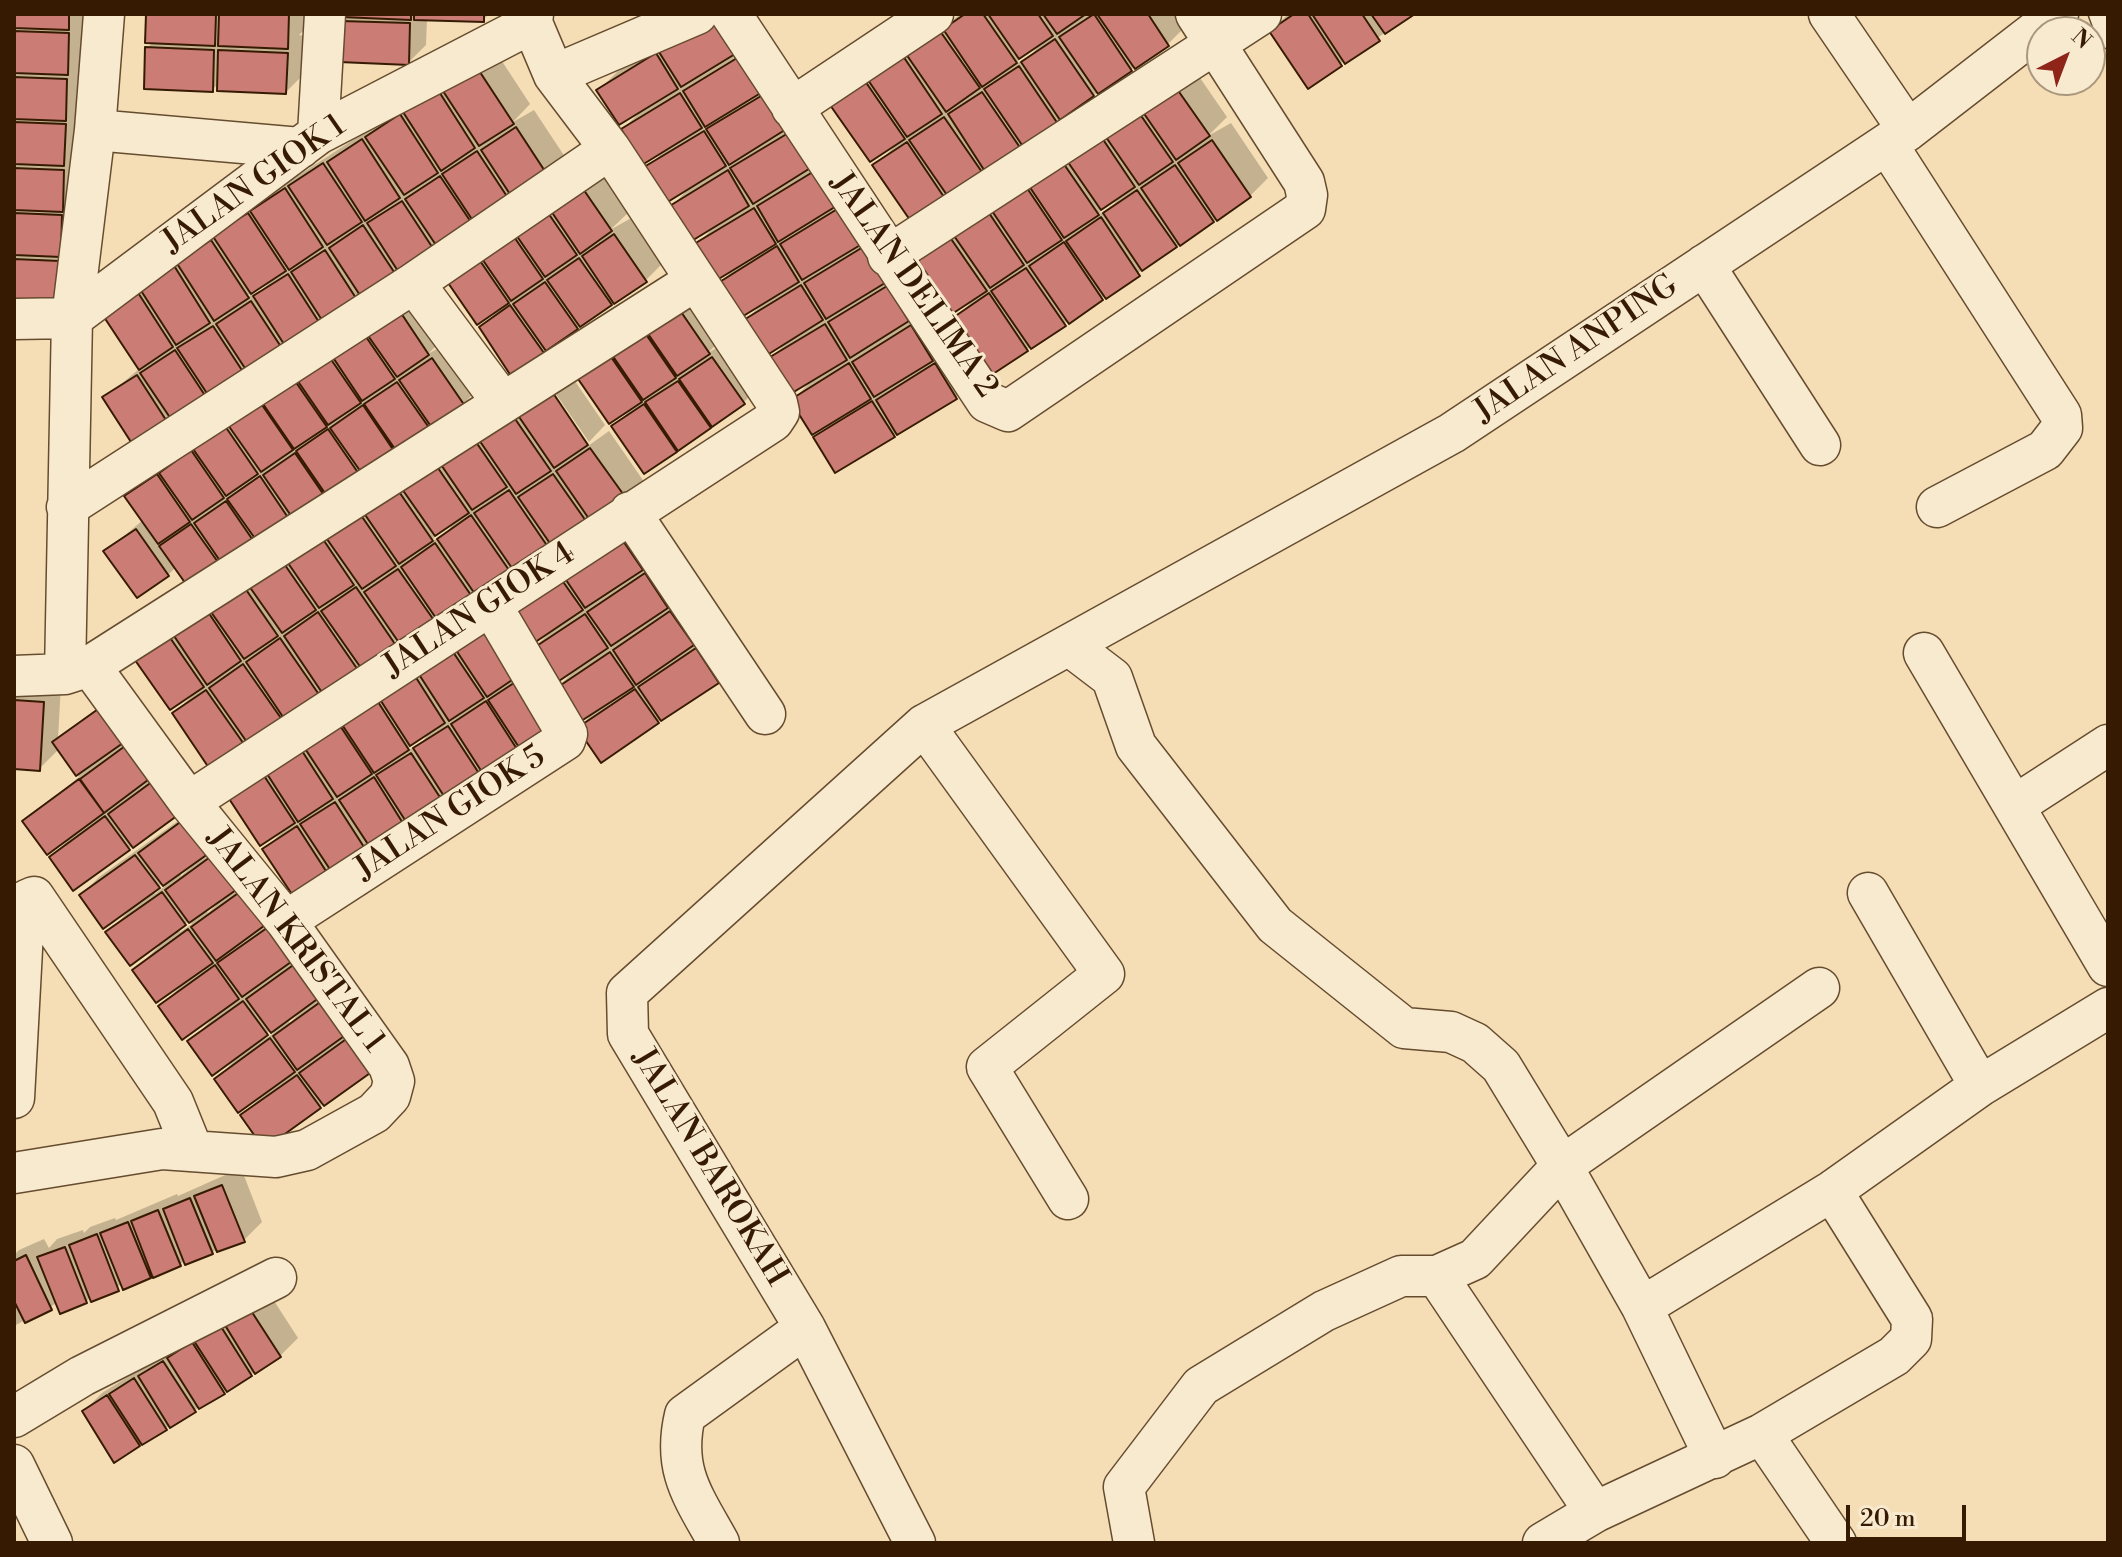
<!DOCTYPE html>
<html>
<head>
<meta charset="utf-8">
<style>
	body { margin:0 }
	#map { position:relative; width:2122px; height:1557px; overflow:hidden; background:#f5deb5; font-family:"Libre Bodoni",serif }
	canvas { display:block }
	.frame { position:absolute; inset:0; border:16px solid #361b02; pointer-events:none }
	.north { position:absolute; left:2026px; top:16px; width:80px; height:80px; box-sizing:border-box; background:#f8eacf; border:2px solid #aa977d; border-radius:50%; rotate:42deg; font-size:22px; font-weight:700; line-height:32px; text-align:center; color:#361b02 }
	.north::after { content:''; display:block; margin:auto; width:28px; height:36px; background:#8f2418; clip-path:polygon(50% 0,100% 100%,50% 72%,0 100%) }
	.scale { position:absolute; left:1846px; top:1505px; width:120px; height:36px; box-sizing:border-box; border:4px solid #361b02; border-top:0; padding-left:10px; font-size:24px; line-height:28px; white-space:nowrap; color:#361b02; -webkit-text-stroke:6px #f8eacf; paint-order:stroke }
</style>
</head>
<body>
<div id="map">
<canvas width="2122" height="1557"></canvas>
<div class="frame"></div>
<div class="north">N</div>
<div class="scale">20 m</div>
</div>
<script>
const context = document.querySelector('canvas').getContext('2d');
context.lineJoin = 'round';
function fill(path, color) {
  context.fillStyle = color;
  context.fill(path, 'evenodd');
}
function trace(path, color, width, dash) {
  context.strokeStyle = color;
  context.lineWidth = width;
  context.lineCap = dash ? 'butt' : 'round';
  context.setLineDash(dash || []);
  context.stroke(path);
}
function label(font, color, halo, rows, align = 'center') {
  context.font = font + ' "Libre Bodoni",serif';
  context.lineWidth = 6;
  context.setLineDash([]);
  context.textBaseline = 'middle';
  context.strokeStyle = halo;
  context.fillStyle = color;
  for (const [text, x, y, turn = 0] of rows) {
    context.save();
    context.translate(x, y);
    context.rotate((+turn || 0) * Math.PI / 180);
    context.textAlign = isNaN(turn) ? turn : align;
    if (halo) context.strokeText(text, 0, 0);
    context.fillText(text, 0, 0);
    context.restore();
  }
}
const shadow = new Path2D(`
	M14,14l72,2 -1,39 -6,6 5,1 -1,45 -25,193 -44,-1z
	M148,14h158l-1,15 -6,6 6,1 -1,38 -18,18 -67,-9 -7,7 -65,-42 6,-6z
	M343,14h146l-6,6 -56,-2 -1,27 -18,18 -65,-41 6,-6z
	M712,14l213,288 -18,18 23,-12 44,71 -18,18 -62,38 -78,3 14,-14 -37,-24 19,-20 -44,-19 17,-17 -41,-22 17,-17 -41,-22 15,-15 -38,-24 18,-18 -44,-19 18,-19 -42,-20 16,-16 -40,-23 18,-18 -42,-21 18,-18z
	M961,14h217l8,12 -18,18 -223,154 -70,-32 20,-20 -62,-41zM1041,42l-8,11 -17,11 9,-11z
	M1288,14h124l-104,72 -37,-55z
	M494,49l36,55 -17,18 21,-12 37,56 -392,263 -74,-31 35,-30 -37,-57 168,-118zM272,280l-9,9 -16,8 9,-9z
	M1189,62l38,55 -19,19 23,-13 37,55 -18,18 -223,153 -70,-32 19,-20 -61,-41zM1123,193l-9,11 -16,11 8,-11z
	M598,166l31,46 -19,18 23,-13 31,45 -18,18 -103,72 -62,-24 19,-19 -54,-32z
	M695,290l31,44 -18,19 22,-13 31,45 -18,18 -98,69 -31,-45 18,-19 -53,-32z
	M416,291l30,45 -18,18 23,-13 30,45 -18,18 -236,164 -51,-1 -8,8 -62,-24 37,-31 -16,-24 18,-18z
	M568,371l37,54 -16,17 -40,-58z
	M530,397l58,49 21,-15 38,55 -100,60 -73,53 -75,39 -155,108 -70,-33 19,-18 -61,-42zM456,519l-8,12 -17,11 9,-12z
	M638,519l22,31 -19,19 23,-13 21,32 -21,21 25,-15 22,32 -18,18 22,-12 21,32 -18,18 -61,40 -77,6 14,-17 -255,169 -74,-31 17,-17 -58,-44zM547,632l1,2 -14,14 -3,-5zM574,669l1,1 -16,16 -3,-5zM431,730l-8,11 -16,10 8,-11z
	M14,681l47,3 -3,55 69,-54 30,91 26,-19 23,31 -78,61 -77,8 19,-19 -45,-17 54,-44 -20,-28 -20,20 -25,-2z
	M213,796l23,30 -21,22 25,-16 131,178 -51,97 -77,8 18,-18 -45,-18 21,-21 -47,-16 23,-24 -52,-12 20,-20 -46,-16 24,-24 -51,-14 21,-21 -48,-16 18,-18zM189,865l2,2 -10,9 -2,-4zM162,883l3,3 -10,8 -2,-2zM215,902l2,2 -9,9 -3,-4zM189,920l3,4 -12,8 -1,-2zM298,1011l2,1 -10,11 -3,-4zM271,1029l3,4 -11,7 -1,-1z
	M241,1168l21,54 -18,18 -153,56 -5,6 -29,1 -43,23v-71l5,-5 25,-11 5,9 8,-9 26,-9 1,3 6,-6 25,-9 1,2 61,-26 1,2z
	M267,1290l31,48 -18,18 -141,89 -55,-34 18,-18z`);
const building = new Path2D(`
	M14,14h55v16l-55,-2z
	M146,14h70l-1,32 -70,-3z
	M219,14h70l-1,35 -70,-3z
	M341,14h70v6l-70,-3z
	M414,14h70v8l-70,-2z
	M965,14h18l34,49 -35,24 -39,-58z
	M988,14h50l15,22 -34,23z
	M1043,14h43l-29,20z
	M1094,14l38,57 -34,23 -39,-57z
	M1097,14h51l21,32 -34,23z
	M1294,14h14l34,52 -34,23 -39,-58z
	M1312,14h50l18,27 -35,23z
	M1371,14h44l-30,20z
	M718,15l22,36 -59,36 -22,-35z
	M341,21l69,2 -1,42 -70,-3z
	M14,31l55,2 -1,42 -54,-2z
	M940,31l40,57 -34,24 -40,-58z
	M1055,39l39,57 -34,24 -39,-58z
	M145,47l69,3 -1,42 -69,-3z
	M218,50l70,3 -2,41 -69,-3z
	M656,53l22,36 -59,36 -23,-35z
	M742,55l22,36 -59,36 -22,-36z
	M903,56l39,58 -35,23 -39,-57z
	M476,66l38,58 -35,22 -38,-58z
	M1019,66l39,58 -34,24 -40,-59z
	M14,77l53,2 -1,42 -52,-2z
	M1170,79l40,57 -34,24 -40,-58z
	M865,81l40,58 -35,23 -40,-57z
	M438,90l37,58 -34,23 -38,-59z
	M982,92l39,57 -35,24 -38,-59z
	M680,93l22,35 -60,37 -21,-36z
	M766,93l22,35 -59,37 -23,-36z
	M1133,104l40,58 -34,23 -40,-58z
	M400,114l38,59 -34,22 -39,-58z
	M944,117l40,58 -35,23 -40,-58z
	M14,122l52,2 -2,42 -50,-2z
	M516,127l38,58 -35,23 -38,-58z
	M1096,129l39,58 -34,23 -40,-58z
	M704,131l22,35 -60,37 -22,-36z
	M790,132l22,35 -59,37 -23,-36z
	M362,139l38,59 -35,23 -38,-59z
	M1212,140l39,57 -34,24 -39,-58z
	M907,142l39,58 -34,23 -40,-58z
	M477,151l39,59 -35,23 -39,-59z
	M1059,157l40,58 -35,23 -39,-58z
	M323,163l39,59 -35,23 -39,-59z
	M1175,165l39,57 -34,24 -39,-58z
	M14,168l50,2 -1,42 -49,-2z
	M728,170l21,36 -59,36 -22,-35z
	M816,170l22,35 -60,37 -21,-36z
	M440,176l39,58 -35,23 -39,-58z
	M1023,182l39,58 -35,23 -39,-58z
	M579,183l33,48 -32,23 -33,-49z
	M285,188l38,59 -34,23 -39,-59z
	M1137,190l40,57 -35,24 -39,-58z
	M402,201l38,58 -35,23 -38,-59z
	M544,207l33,48 -32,22 -33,-48z
	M985,207l39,58 -34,23 -40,-58z
	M754,208l22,36 -59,36 -23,-36z
	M839,208l23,36 -60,36 -22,-36z
	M14,213l48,2 -1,42 -47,-2z
	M248,213l38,58 -35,23 -39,-59z
	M1101,217l39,59 -34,23 -40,-58z
	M363,225l39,59 -35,22 -38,-58z
	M510,231l33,48 -32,22 -33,-48z
	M947,233l40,58 -35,23 -40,-58z
	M614,234l33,48 -33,22 -32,-48z
	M211,240l38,58 -35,23 -38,-59z
	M1064,242l39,58 -34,24 -40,-58z
	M777,246l22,36 -59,36 -22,-35z
	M863,247l22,36 -59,36 -22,-36z
	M325,250l38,59 -34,22 -38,-59z
	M476,255l33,48 -32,22 -33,-48z
	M579,258l33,47 -32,22 -33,-47z
	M14,259l46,2 -1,41 -45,-1z
	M173,264l37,59 -34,22 -38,-59z
	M1026,268l40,58 -35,23 -40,-58z
	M288,274l38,59 -35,22 -38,-59z
	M545,282l33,47 -32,22 -33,-47z
	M801,285l22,35 -59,37 -22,-36z
	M887,286l22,35 -59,37 -22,-36z
	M135,288l38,59 -34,23 -39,-59z
	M989,293l39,58 -35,23 -39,-57z
	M251,301l38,58 -35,23 -38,-58z
	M510,305l34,48 -33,23 -32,-49z
	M677,306l33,48 -33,22 -33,-48z
	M397,307l32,48 -32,22 -33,-47z
	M825,324l22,36 -60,36 -22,-36z
	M911,325l22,36 -59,36 -22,-35z
	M213,326l38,58 -35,23 -39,-59z
	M643,330l33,48 -33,22 -33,-48z
	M362,331l33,48 -33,22 -32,-48z
	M175,350l39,59 -35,22 -39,-58z
	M609,354l33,48 -33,22 -33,-48z
	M328,355l33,48 -33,22 -33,-48z
	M712,357l33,47 -33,23 -33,-48z
	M432,358l33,48 -33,22 -33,-48z
	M849,363l22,36 -59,36 -22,-35z
	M935,363l22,36 -60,36 -21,-35z
	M137,375l38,59 -35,22 -38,-59z
	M293,378l34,49 -33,22 -33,-48z
	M678,381l33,47 -33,23 -33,-49z
	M397,382l33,47 -33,23 -33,-48z
	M549,387l39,58 -34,23 -39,-57z
	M872,401l23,36 -60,36 -22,-36z
	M260,402l33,48 -32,22 -33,-47z
	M644,404l33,48 -33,22 -33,-48z
	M363,405l33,49 -33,21 -33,-47z
	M511,413l40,58 -35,23 -39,-57z
	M225,426l33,48 -32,22 -33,-47z
	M328,429l33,48 -32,22 -33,-48z
	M467,429l40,58 -35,23 -39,-57z
	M590,448l41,57 -35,24 -40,-58z
	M191,450l33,48 -32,22 -33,-47z
	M295,453l33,48 -32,22 -33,-48z
	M429,455l40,58 -34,23 -40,-57z
	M157,474l33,48 -32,22 -34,-48z
	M553,474l40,57 -35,24 -40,-58z
	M260,476l33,49 -32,22 -34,-48z
	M393,483l40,58 -34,23 -40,-58z
	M509,490l39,57 -34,24 -40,-58z
	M226,501l33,48 -32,22 -33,-48z
	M356,508l40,58 -34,23 -40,-57z
	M471,515l40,58 -34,24 -40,-58z
	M191,524l34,48 -32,22 -34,-48z
	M314,526l40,59 -35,23 -40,-58z
	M136,529l33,47 -32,22 -34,-47z
	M619,535l24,35 -58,38 -23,-34z
	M435,543l40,58 -35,23 -39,-57z
	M276,552l40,58 -34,23 -40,-57z
	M398,569l40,57 -34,24 -40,-58z
	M645,573l23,35 -57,38 -24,-34z
	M559,576l24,34 -58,39 -24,-34z
	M238,578l40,58 -34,23 -40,-57z
	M356,587l39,57 -34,24 -40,-57z
	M202,603l39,58 -34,24 -39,-58z
	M670,611l24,34 -58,40 -23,-35z
	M318,612l40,58 -35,24 -39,-58z
	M585,614l23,34 -58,39 -24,-34z
	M483,615l38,59 -34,23 -39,-59z
	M164,629l40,58 -34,23 -40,-57z
	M280,638l40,58 -35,24 -39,-58z
	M445,640l39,58 -35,23 -38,-59z
	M696,648l23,35 -58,38 -23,-34z
	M610,652l24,35 -59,38 -23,-34z
	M243,664l40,57 -34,24 -40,-57z
	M408,665l37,58 -35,23 -38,-59z
	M523,677l39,59 -36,22 -38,-58z
	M635,689l24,34 -58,40 -24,-35z
	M206,690l40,57 -35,24 -39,-58z
	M371,691l38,59 -35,23 -39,-59z
	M14,700l30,2 -4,69 -26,-2z
	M486,701l38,59 -35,23 -38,-59z
	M108,702l25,34 -57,40 -24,-34z
	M333,715l39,59 -35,23 -39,-59z
	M448,726l38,58 -35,23 -38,-59z
	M136,738l24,33 -56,42 -24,-34z
	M295,740l38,59 -35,23 -38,-59z
	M411,753l38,58 -35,23 -38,-59z
	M257,765l38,58 -35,23 -38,-58z
	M164,773l25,34 -56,41 -25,-34z
	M374,777l37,59 -34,22 -38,-58z
	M79,779l25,34 -57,42 -25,-34z
	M335,802l38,59 -34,22 -39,-59z
	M194,812l25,34 -56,40 -25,-33z
	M105,816l25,34 -57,41 -24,-34z
	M297,826l38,59 -34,23 -39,-59z
	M221,849l25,34 -57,40 -24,-33z
	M135,855l25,33 -57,41 -24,-34z
	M248,886l24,34 -56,41 -25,-34z
	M162,892l24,33 -56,41 -25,-34z
	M274,923l24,34 -56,40 -25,-34z
	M188,929l25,34 -57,40 -24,-33z
	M303,958l24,34 -56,41 -25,-34z
	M215,965l24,34 -57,41 -24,-34z
	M330,995l24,34 -57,41 -24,-34z
	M243,1001l25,34 -56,41 -25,-35z
	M356,1032l24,34 -56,40 -25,-33z
	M270,1038l25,34 -57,41 -24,-34z
	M297,1075l24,33 -57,41 -24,-34z
	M222,1185l23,57 -28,10 -23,-56z
	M190,1198l23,56 -28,11 -22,-56z
	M158,1210l23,56 -28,12 -22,-57z
	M128,1222l23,56 -28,12 -23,-57z
	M97,1234l22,57 -28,11 -22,-57z
	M65,1247l22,56 -27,11 -23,-57z
	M26,1255l26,55 -27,13 -11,-22v-40z
	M248,1306l33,51 -26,17 -32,-52z
	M220,1325l32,51 -25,16 -33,-51z
	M192,1342l33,52 -26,15 -32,-51z
	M163,1361l33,51 -26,16 -32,-52z
	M134,1378l33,52 -25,15 -33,-51z
	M107,1395l33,51 -26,17 -32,-52z`);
const lane = new Path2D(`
	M2099,14l9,24`);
const street = new Path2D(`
	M731,14l256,388 21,9 297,-202 2,-14 -3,-13 -108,-168
	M1829,14l79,116
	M554,75l143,-61
	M792,108l141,-94
	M95,130l205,18
	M318,134l7,-120
	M1887,144l174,271 1,13 -17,22 -108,57
	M610,149l86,131
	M888,256l373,-242
	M1704,265l116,180
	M414,283l89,120
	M72,318l246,-184 214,-111
	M14,319l58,-1
	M67,507l347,-224 196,-134 -56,-74 -22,-52 1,-9
	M630,512l135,202
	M1070,646l42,32 24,68 139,179 129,103 47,4 24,11 26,23 61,100 257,-178
	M1924,653l184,313
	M65,674l7,-356 23,-188 9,-116
	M14,676l51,-2 25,-8 606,-386 81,123 2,9 -6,9 -584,381
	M924,725l180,249 -117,93 81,132
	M2014,806l94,-61
	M1868,893l112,193
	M286,921l279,-181 2,-6 -76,-129
	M14,1098l10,-186 3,-12 7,-3 139,205 19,47
	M14,1173l148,-24 114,8 31,-7 67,-37 16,-17 4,-15 -5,-15 -103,-145 -97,-119 -99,-136
	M1437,1276l158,236
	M1642,1307l190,-116 148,-105 128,-78
	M14,1417l68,-41 194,-98
	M1762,1434l74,109
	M14,1465l38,78
	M719,1543c-26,-47 -47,-73 -34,-128l120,-87
	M915,1543l-110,-215 -177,-294 -1,-41 297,-268 528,-292 456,-303 150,-116
	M1134,1543l-10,-56 77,-101 123,-75 77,-35h36l38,-17 87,-93 80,141 73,151
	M1543,1543l52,-31 167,-78 132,-78 17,-17 1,-20 -80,-128`);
const streetNames = [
	["JALAN GIOK 1",255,185,-35],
	["JALAN DELIMA 2",913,286,55],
	["JALAN ANPING",1577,350,-34],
	["JALAN GIOK 4",480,611,-33],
	["JALAN GIOK 5",451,814,-33],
	["JALAN KRISTAL 1",295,941,53],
	["JALAN BAROKAH",709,1168,59]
];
fill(shadow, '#0003');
fill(building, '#cb7c74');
trace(building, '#361b02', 2);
trace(lane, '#664c2f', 23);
trace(street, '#664c2f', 43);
trace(lane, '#f8eacf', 20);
trace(street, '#f8eacf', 40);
label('32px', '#361b02', '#f8eacf', streetNames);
</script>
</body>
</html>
